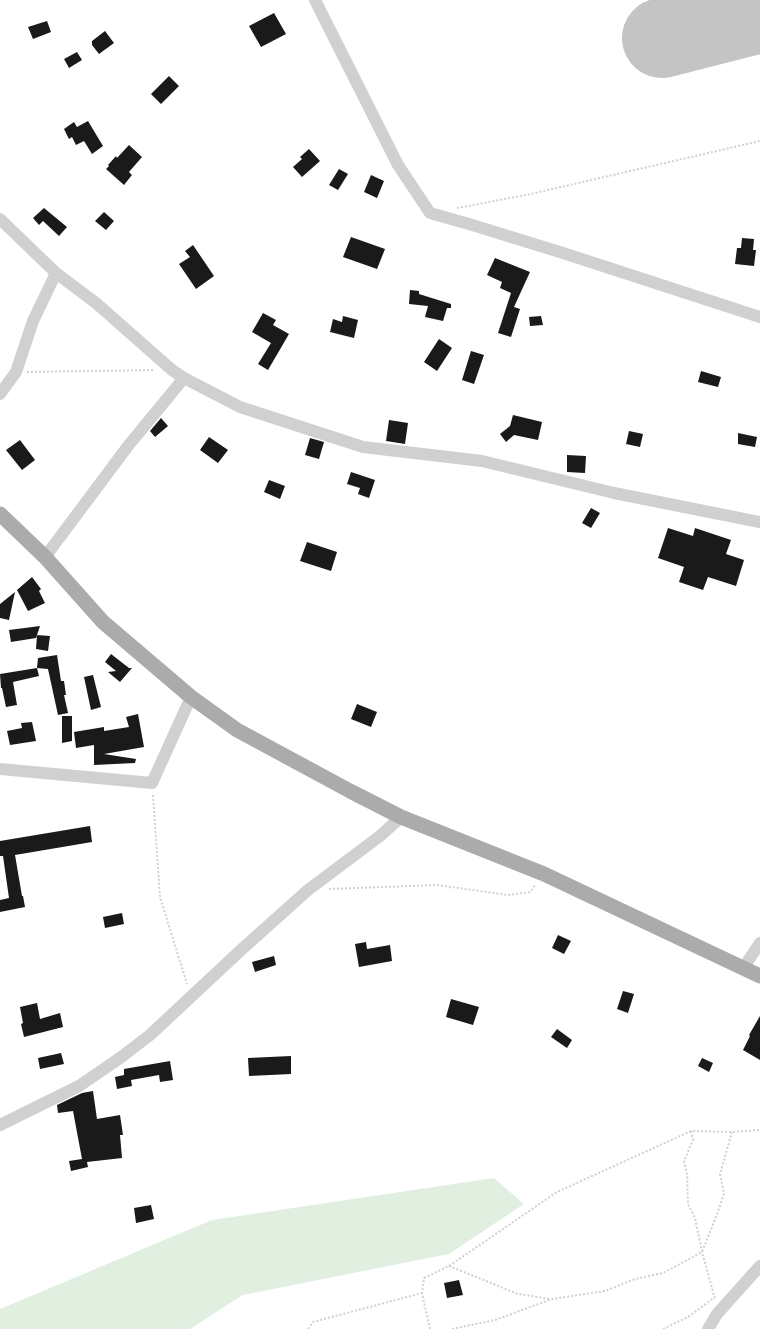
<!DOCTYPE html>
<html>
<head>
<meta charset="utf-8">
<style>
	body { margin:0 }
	canvas { display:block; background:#fff }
</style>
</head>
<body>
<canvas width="760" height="1329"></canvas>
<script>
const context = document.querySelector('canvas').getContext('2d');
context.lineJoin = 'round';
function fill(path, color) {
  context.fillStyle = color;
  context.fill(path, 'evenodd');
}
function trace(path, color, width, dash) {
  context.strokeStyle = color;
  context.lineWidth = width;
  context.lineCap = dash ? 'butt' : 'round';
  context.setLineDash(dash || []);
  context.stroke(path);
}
const green = new Path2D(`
	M494,1178l30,26 -75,50 -206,41 -53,34h-190v-20l212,-89z`);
const runway = new Path2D(`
	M662,38l98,-25`);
const building = new Path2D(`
	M274,13l12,21 -25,13 -12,-21z
	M47,21l4,11 -18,7 -5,-12z
	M105,31l9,12 -15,11 -7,-9v-4z
	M77,52l5,8 -13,8 -5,-9z
	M169,76l10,10 -18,18 -10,-10z
	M88,121l15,25 -11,8 -8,-13 -8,4 -4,-8 -3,2 -5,-10 10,-7 3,5z
	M129,145l13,12 -13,15 3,3 -8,10 -18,-16 3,-3 -1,-1 8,-9 1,2z
	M309,149l11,12 -18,16 -9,-10 9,-8 -2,-2z
	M339,169l9,5 -10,16 -9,-5z
	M371,175l13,6 -7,17 -13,-6z
	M44,208l23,19 -8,9 -16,-15 -4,4 -6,-7z
	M104,212l10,9 -8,9 -11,-9z
	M351,237l34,12 -8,20 -34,-12z
	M742,238l12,1 -1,11h3l-2,16 -19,-2 2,-16h4z
	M193,245l21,31 -18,13 -17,-25 11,-7 -5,-6z
	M495,258l35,14 -16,35 6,2 -9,28 -13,-4 13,-40 -11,-5 2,-6 -15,-7z
	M410,290l9,1v3l32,10v4h-4l-4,13 -18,-4 3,-11 -19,-2z
	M263,313l13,7 -3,5 16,9 -21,36 -10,-6 13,-21 -19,-11z
	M343,316l15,4 -4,18 -24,-6 3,-13 9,3z
	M541,316l2,9 -13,1 -1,-9z
	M439,339l13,9 -15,23 -13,-9z
	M471,351l13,4 -10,29 -12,-4z
	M701,371l20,6 -3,10 -20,-5z
	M513,415l29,7 -4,18 -24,-5 -8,7 -6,-8 10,-8z
	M161,418l7,8 -13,11 -5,-6z
	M389,420l19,3 -3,21 -19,-3z
	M629,431l14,3 -3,13 -14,-3z
	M738,433l19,4 -2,10 -17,-3z
	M209,437l19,13 -10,13 -18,-13z
	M310,438l14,4 -5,17 -14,-4z
	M20,440l15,20 -13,10 -16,-20z
	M567,455l19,1 -1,17 -18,-1z
	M351,472l24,8 -6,18 -11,-4 2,-6 -13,-4z
	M269,480l16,6 -5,13 -16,-7z
	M591,508l9,5 -9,15 -9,-5z
	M668,528l25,8 2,-8 36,12 -5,14 18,6 -8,26 -28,-9 -5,13 -24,-8 5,-15 -26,-9z
	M307,542l30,10 -6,19 -31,-10z
	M32,577l9,12 -2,2 6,12 -17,8 -11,-21z
	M15,592l-6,28 -9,-2v-14z
	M40,626l-4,12 -25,4 -2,-12z
	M37,635l13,1 -2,15 -12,-2z
	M111,654l18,14h3l-12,14 -12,-10 8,-1 -11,-9z
	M57,655l4,26h3l2,14h-2l4,18 -10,2 -10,-46 -11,-1 1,-10z
	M37,668l2,8 -26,6 4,23 -11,2 -4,-19h-1l-1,-14z
	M93,675l8,32 -10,3 -7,-33z
	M357,704l20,8 -6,15 -20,-8z
	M138,714l6,33 -40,7 32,5 -1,4 -41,2v-20l-18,3 -2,-16 30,-5v4l25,-4 -3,-10z
	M62,716h10v25l-10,2z
	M32,722l4,19 -26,4 -3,-14 15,-3 -1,-5z
	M90,826l2,16 -77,13 7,41h1l2,11 -25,5v-12l9,-2 -6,-42h-3v-15z
	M122,913l2,11 -19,4 -2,-11z
	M558,935l13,6 -7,13 -12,-6z
	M366,942l1,7 23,-4 2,16 -33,6 -4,-23z
	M274,956l2,9 -21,7 -3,-10z
	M623,991l11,3 -6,19 -11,-4z
	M451,999l28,8 -6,18 -27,-8z
	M37,1003l3,16 20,-6 3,14 -39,10 -3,-13 2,-1 -3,-16z
	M760,1016v44l-17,-10 7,-14 -1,-1z
	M557,1029l15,11 -5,8 -16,-11z
	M61,1053l3,11 -24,5 -2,-11z
	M291,1056v18l-42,2 -1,-18z
	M702,1058l11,5 -4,9 -11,-6z
	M170,1061l3,19 -13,2 -1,-7 -28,5 1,6 -15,3 -2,-12 9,-2v-6z
	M93,1091l4,28 23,-4 3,20h-3l2,23 -35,4 1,5 -17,4 -2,-10 13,-2 -9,-48 -15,2 -1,-8 25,-12z
	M151,1205l3,14 -18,4 -2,-15z
	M459,1280l4,15 -16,3 -3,-15z`);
const path = new Path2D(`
	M457,208l74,-14 229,-53
	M27,372l128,-2
	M153,795l7,102 27,87
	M329,889l108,-4 71,10 22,-3 6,-8
	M691,1131l2,9 -9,21 3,13 1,30 7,14 7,34 13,47
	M449,1266l69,28 32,5
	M308,1329l5,-7 109,-29
	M430,1329l-8,-36 2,-15 25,-12 108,-74 134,-61 41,1 28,-2
	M452,1329l43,-9 57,-21 53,-8 30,-12 28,-6 39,-21 14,-35 8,-23 -4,-20 12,-42
	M663,1329l25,-12 27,-20`);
const minor = new Path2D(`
	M315,0l83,165 32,48 39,11 94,29 197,64
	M0,219l56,54 40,30 76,67 12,8 56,29 123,40 119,14 132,32 146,29
	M0,394l16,-22 17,-51 23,-48
	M45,557l83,-111 56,-68
	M0,769l152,14 39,-86
	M744,967l16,-24
	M0,1125l79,-39 41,-28 30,-23 91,-85 67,-60 72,-54 21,-19
	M708,1329l9,-15 43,-48`);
const major = new Path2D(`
	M0,514l45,43 58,65 88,75 46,33 113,61 51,26 143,57 216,102`);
fill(green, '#e1efe1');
trace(runway, '#c4c4c4', 80);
fill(building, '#1a1a1a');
trace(path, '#d0d0d0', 2, [2, 2]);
trace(minor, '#d0d0d0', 12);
trace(major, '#ababab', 15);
</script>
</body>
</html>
